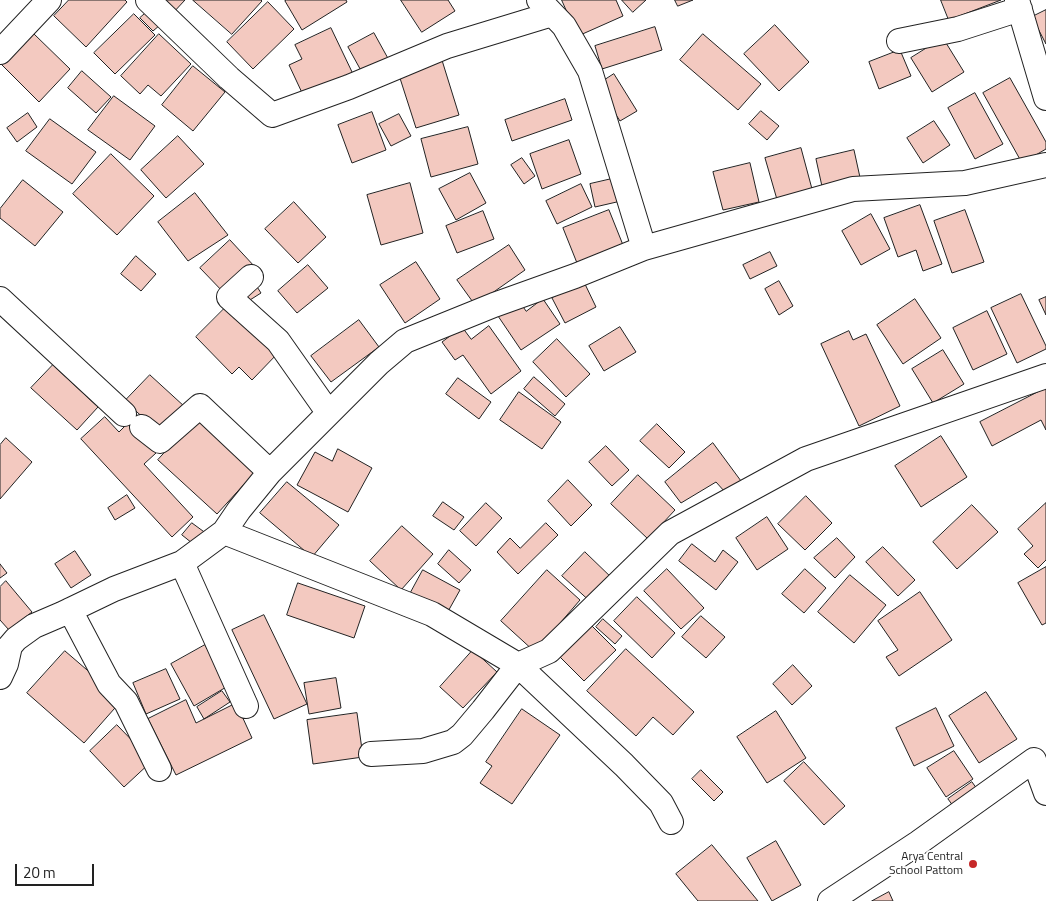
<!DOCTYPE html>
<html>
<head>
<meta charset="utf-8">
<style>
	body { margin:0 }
	#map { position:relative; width:1046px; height:901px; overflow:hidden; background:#fff; font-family:"Titillium Web",sans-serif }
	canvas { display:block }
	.scale { position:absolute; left:15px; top:864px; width:79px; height:22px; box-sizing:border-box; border:2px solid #222; border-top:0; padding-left:6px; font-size:15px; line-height:18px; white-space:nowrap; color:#222; -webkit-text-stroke:4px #fff; paint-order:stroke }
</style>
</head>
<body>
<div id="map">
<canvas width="1046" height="901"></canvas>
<div class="scale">20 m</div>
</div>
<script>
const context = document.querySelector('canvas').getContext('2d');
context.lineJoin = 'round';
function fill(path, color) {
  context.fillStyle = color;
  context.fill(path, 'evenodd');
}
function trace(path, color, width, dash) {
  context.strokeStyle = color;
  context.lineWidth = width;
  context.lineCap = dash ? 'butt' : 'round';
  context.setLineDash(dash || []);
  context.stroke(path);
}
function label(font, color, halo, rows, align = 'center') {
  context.font = font + ' "Titillium Web",sans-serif';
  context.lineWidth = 4;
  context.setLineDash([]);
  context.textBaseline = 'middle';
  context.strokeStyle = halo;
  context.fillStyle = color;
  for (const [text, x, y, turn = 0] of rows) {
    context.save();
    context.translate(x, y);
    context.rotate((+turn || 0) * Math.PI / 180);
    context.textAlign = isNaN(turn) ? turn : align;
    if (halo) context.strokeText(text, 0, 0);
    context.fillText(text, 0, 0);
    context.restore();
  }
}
const building = new Path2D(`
	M69,0h56l2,2 -41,45 -32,-31z
	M157,0h28l-13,14z
	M193,0h68l1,1 -30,33z
	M287,0h59l1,2 -45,28 -17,-29z
	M401,0h47l7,11 -33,21z
	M562,0h54l7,16 -45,20z
	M622,0h24l-13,12z
	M675,0h18l-15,6z
	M941,0h60l-52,20z
	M268,2l26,27 -41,40 -26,-27z
	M1046,10v34l-14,-27z
	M148,11l12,14 -7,6 -13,-13z
	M134,14l21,21 -40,39 -21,-21z
	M775,25l34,37 -30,29 -35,-37z
	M655,27l7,23 -60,19 -7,-23z
	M331,28l22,46 -49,23 -15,-32 13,-6 -7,-14z
	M33,33l37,36 -31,33 -38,-38z
	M374,33l16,29 -26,14 -16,-29z
	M159,34l32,30 -30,32 -13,-11 -8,9 -19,-18z
	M703,34l58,50 -23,26 -58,-50z
	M943,38l21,34 -32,20 -21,-34z
	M900,50l11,26 -32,13 -10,-27z
	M441,57l18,58 -43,13 -18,-56z
	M193,66l32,26 -32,39 -31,-26z
	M82,71l29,26 -15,16 -28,-25z
	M614,74l23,37 -17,10 -23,-36z
	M1010,78l36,64v7l-24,14 -39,-70z
	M975,93l28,51 -28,15 -27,-51z
	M114,96l41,30 -25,34 -42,-30z
	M565,99l7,21 -60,21 -7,-21z
	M761,111l18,15 -12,14 -18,-16z
	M372,112l14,38 -34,13 -14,-38z
	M28,113l9,14 -20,15 -10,-14z
	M399,114l12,22 -20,10 -12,-22z
	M50,119l46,33 -24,32 -46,-33z
	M934,121l16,24 -27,18 -16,-25z
	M468,127l10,37 -47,13 -10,-38z
	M178,136l26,28 -38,34 -25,-28z
	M569,140l12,34 -39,15 -12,-35z
	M801,148l11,41 -34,14 -13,-45z
	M854,150l7,32 -38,9 -7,-32z
	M111,154l43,42 -37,39 -44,-41z
	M522,158l13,18 -11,8 -13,-19z
	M750,163l9,39 -36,8 -10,-38z
	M470,173l16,30 -30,17 -17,-31z
	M616,178l5,23 -26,6 -5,-23z
	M23,180l40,32 -28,34 -35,-28v-9z
	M410,183l13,50 -42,12 -14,-50z
	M581,184l11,23 -35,17 -11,-23z
	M195,193l33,42 -40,26 -30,-39z
	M294,202l32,35 -28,26 -33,-34z
	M920,205l22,59 -19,7 -7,-21 -18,7 -14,-39z
	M609,210l14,35 -46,18 -14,-35z
	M965,210l19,52 -32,11 -18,-52z
	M483,211l11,28 -37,14 -11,-27z
	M871,214l19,35 -29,16 -19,-34z
	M230,240l25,27 -29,28 -26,-27z
	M509,245l16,25 -50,35 -18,-25z
	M770,252l7,14 -27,13 -7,-14z
	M136,256l20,18 -15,17 -20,-17z
	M416,262l24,37 -35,24 -25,-38z
	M308,265l20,23 -31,25 -19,-22z
	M779,281l14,25 -14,9 -14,-26z
	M254,282l7,11 -19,12z
	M584,282l12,25 -31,16 -13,-25z
	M1021,294l25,52v3l-29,14 -26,-55z
	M1046,297v18l-7,-15z
	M543,299l17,25 -39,26 -23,-34 21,-15 7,10z
	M915,299l26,39 -38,26 -26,-39z
	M230,303l49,49 -27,28 -13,-13 -7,7 -36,-37z
	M987,311l20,43 -34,16 -20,-42z
	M359,320l20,27 -48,35 -20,-26z
	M489,326l32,45 -30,23 -28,-39 -8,5 -13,-18 20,-15 9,12z
	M620,327l16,25 -32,19 -15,-25z
	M849,331l4,9 13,-6 34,72 -41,20 -38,-82z
	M557,339l33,35 -24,23 -33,-35z
	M943,350l21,34 -31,19 -21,-34z
	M53,365l45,42 -21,23 -46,-42z
	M150,375l35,32 -24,27 -36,-33z
	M534,377l31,27 -10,12 -31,-27z
	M458,378l33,24 -12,17 -33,-25z
	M1046,388v42l-5,-10 -49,26 -12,-24z
	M519,392l42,30 -19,27 -42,-29z
	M199,415l59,54 -41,45 -59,-54z
	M105,417l14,15 9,-9 28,30 -12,11 49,53 -21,20 -91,-98z
	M657,424l28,28 -16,16 -29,-27z
	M941,436l26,41 -46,30 -26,-41z
	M6,438l26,24 -32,37v-54z
	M713,443l28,38 -16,11 -9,-10 -35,21 -16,-21z
	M606,446l23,24 -17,16 -23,-24z
	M338,449l34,19 -24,44 -51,-27 18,-33 17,9z
	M638,475l37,35 -27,29 -37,-35z
	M568,480l24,25 -21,21 -23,-25z
	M287,482l52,43 -27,32 -52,-44z
	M127,495l8,13 -20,12 -7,-12z
	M806,496l26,27 -27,27 -27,-26z
	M443,502l21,15 -10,13 -21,-14z
	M486,503l16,15 -26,28 -16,-15z
	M1046,503v57l-8,8 -14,-14 9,-8 -15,-17z
	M972,505l26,27 -41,37 -24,-27z
	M767,517l21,32 -31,21 -21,-32z
	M192,523l15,11 -10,13 -15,-12z
	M546,523l12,12 -40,39 -21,-22 13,-14 10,10z
	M402,526l31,28 -32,36 -31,-29z
	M837,538l18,19 -20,21 -21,-20z
	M692,544l23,18 8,-12 15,12 -22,28 -37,-29z
	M883,547l32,33 -17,16 -32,-34z
	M449,550l22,20 -12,13 -21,-19z
	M75,551l16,24 -20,13 -16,-24z
	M585,552l30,29 -22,23 -31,-28z
	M0,564l7,9 -7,5z
	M1046,567v56l-4,2 -24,-42z
	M667,569l37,39 -23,21 -37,-38z
	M805,569l21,19 -22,25 -22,-19z
	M423,570l37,20 -14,25 -36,-21z
	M547,570l33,30 -45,52 -34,-31z
	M850,575l36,30 -32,38 -36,-31z
	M6,581l26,31 -23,18 -9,-10v-33z
	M298,583l67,23 -11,32 -67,-23z
	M920,592l32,48 -53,36 -13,-19 12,-7 -20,-29z
	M637,597l38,36 -23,25 -38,-37z
	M264,615l43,89 -33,15 -42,-89z
	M701,616l24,21 -19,21 -24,-21z
	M603,619l19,17 -7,8 -19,-17z
	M589,623l27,27 -32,31 -27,-27z
	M205,645l23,41 -34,20 -23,-42z
	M626,649l68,63 -21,23 -20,-18 -17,19 -49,-45z
	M473,650l24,22 -34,36 -23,-21z
	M65,651l57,49 -38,43 -57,-50z
	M793,665l19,21 -20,19 -19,-21z
	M166,669l14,30 -34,15 -13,-31z
	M336,678l5,30 -32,6 -5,-31z
	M222,691l8,11 -26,17 -7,-12z
	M986,692l31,47 -38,24 -30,-47z
	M186,700l10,23 40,-20 16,35 -76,37 -28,-56z
	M936,708l18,38 -40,20 -18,-38z
	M522,709l38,26 -48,69 -32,-21 12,-17 -6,-4z
	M776,711l30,47 -39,25 -30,-46z
	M357,713l6,44 -50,7 -6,-44z
	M117,725l35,36 -28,26 -34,-36z
	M954,751l19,28 -27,18 -19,-29z
	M804,762l41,44 -21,19 -40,-44z
	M701,770l22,22 -9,9 -22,-22z
	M972,782l8,11 -24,17 -8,-11z
	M776,841l25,44 -29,16 -25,-43z
	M712,845l46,56h-60l-22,-27z
	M889,892l4,9h-21z`);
const minor = new Path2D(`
	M148,0l81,78 43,37 77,-28 98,-41 105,-32
	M539,0l25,26 26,45 54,177
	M1017,0l29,98
	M899,41l59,-12 62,-20
	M0,52l49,-52
	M251,277l-22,20 49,44 50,71
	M0,299l124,115
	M142,427l18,14 40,-35 70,66
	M182,563l64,143
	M70,610l39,74 17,18 33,67
	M0,677l6,-13 4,-18 6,-7 18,-13 28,-12 52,-25 68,-26 42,-31
	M371,754l52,-3 30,-9 9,-7 21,-25 35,-45 31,-14 121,-118 136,-74 240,-83
	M671,822l-10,-19 -37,-38 -106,-100 -86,-51 -208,-82 15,-22 31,-38 109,-109 26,-22 89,-36 81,-29 69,-28 209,-59 112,-6 81,-18
	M830,901l88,-58 116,-83 12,33`);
const markers = [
	[973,864,5,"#c62828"]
];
const poiNames = [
	["Arya Central",963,857],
	["School Pattom",963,871]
];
fill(building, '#f3c9c0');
trace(building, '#222', 1);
trace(minor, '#222', 26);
trace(minor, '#fff', 24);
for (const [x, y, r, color] of markers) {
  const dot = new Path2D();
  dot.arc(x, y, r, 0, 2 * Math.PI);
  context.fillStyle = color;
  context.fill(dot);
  trace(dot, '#fff', 2);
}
label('12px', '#222', '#fff', poiNames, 'right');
</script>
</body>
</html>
